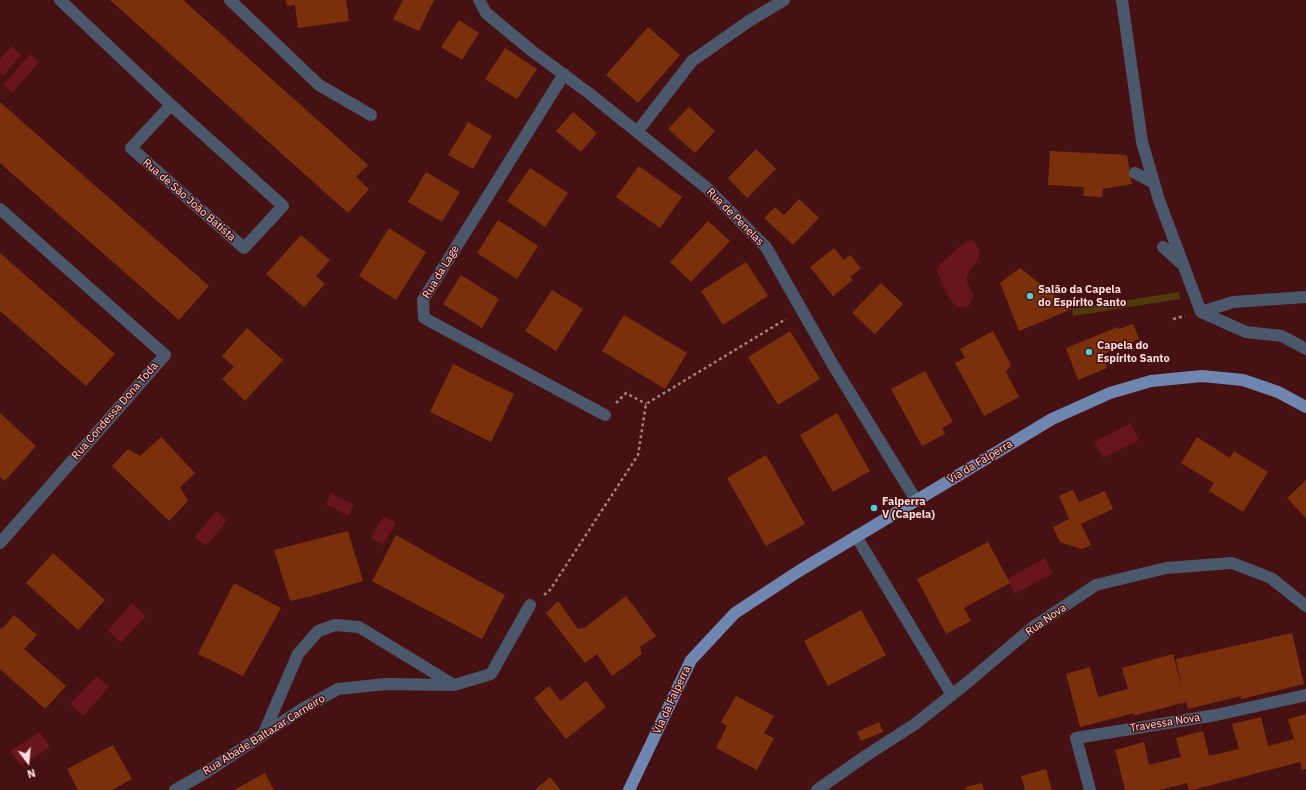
<!DOCTYPE html>
<html>
<head>
<meta charset="utf-8">
<style>
	body { margin:0 }
	#map { position:relative; width:1306px; height:790px; overflow:hidden; background:#461113; font-family:"IBM Plex Sans",sans-serif }
	canvas { display:block }
	.north { position:absolute; left:8px; top:742px; width:40px; height:40px; -webkit-text-stroke:3px #461113; paint-order:stroke; rotate:164deg; font-size:11px; font-weight:700; line-height:16px; text-align:center; color:#fddfde }
	.north::after { content:''; display:block; margin:auto; width:14px; height:18px; background:#fddfde; clip-path:polygon(50% 0,100% 100%,50% 72%,0 100%) }
</style>
</head>
<body>
<div id="map">
<canvas width="1306" height="790"></canvas>
<div class="north">N</div>
</div>
<script>
const context = document.querySelector('canvas').getContext('2d');
context.lineJoin = 'round';
function fill(path, color) {
  context.fillStyle = color;
  context.fill(path, 'evenodd');
}
function trace(path, color, width, dash) {
  context.strokeStyle = color;
  context.lineWidth = width;
  context.lineCap = dash ? 'butt' : 'round';
  context.setLineDash(dash || []);
  context.stroke(path);
}
function label(font, color, halo, rows, align = 'center') {
  context.font = font + ' "IBM Plex Sans",sans-serif';
  context.lineWidth = 3;
  context.setLineDash([]);
  context.textBaseline = 'middle';
  context.strokeStyle = halo;
  context.fillStyle = color;
  for (const [text, x, y, turn = 0] of rows) {
    context.save();
    context.translate(x, y);
    context.rotate((+turn || 0) * Math.PI / 180);
    context.textAlign = isNaN(turn) ? turn : align;
    if (halo) context.strokeText(text, 0, 0);
    context.fillText(text, 0, 0);
    context.restore();
  }
}
const green = new Path2D(`
	M1179,292l1,7 -107,17 -1,-7z`);
const water = new Path2D(`
	M11,46l10,9 -18,21 -3,-3v-14z
	M30,54l9,8 -27,31 -9,-8z
	M972,240c18,17 -1,23 -6,39l7,16 -4,11c-3,0 -7,2 -10,1 -9,-2 -18,-26 -22,-35l3,-8 26,-23z
	M1131,423l8,17 -36,18 -9,-16z
	M331,493l23,12 -6,11 -22,-12z
	M216,511l11,9 -21,26 -11,-9z
	M383,516l13,7 -13,22 -12,-7z
	M1045,558l8,15 -38,21 -8,-15z
	M132,603l14,13 -25,27 -13,-13z
	M96,676l13,11 -26,29 -13,-12z
	M40,732l10,15 -29,19 -11,-15z`);
const building = new Path2D(`
	M110,0h73l185,165 -12,12 13,12 -21,24z
	M286,0h60l3,21 -51,7 -3,-23 -8,1z
	M403,0h31l-15,31 -26,-12z
	M459,20l20,13 -17,27 -21,-13z
	M648,27l32,28 -42,48 -32,-28z
	M505,48l32,21 -20,30 -32,-20z
	M0,102l209,184 -30,34 -179,-157z
	M689,107l26,24 -20,22 -27,-24z
	M573,112l24,21 -16,19 -25,-21z
	M468,122l24,14 -19,33 -25,-14z
	M756,149l20,20 -29,29 -19,-20z
	M1050,151l77,4 5,29 -29,5 -1,8 -19,-1 1,-9 -36,-2z
	M639,166l43,31 -22,31 -44,-31z
	M530,168l38,25 -23,34 -38,-26z
	M426,172l34,20 -18,30 -34,-20z
	M799,199l20,19 -26,27 -29,-27 11,-11 9,8z
	M498,220l40,26 -21,33 -40,-26z
	M708,221l22,20 -39,41 -21,-20z
	M389,228l37,24 -30,48 -37,-24z
	M301,235l29,25 -14,16 9,8 -21,23 -38,-33z
	M834,248l10,12 6,-5 11,13 -11,9 3,3 -20,16 -23,-29z
	M0,253l115,101 -29,32 -86,-75z
	M746,262l22,34 -45,29 -22,-34z
	M1020,268l52,41 -53,22 -19,-48z
	M461,275l38,24 -17,29 -39,-24z
	M881,283l22,21 -28,30 -23,-21z
	M552,290l31,19 -27,42 -31,-20z
	M624,315l63,38 -22,36 -63,-38z
	M1133,324l6,15 -37,16 5,13 -29,12 -12,-32 52,-21 1,2z
	M247,328l36,32 -38,41 -23,-22 12,-12 -12,-11z
	M790,331l30,48 -42,26 -30,-48z
	M993,331l18,34 -5,7 13,25 -35,19 -29,-53 10,-5 -5,-9z
	M453,364l61,30 -23,48 -61,-30z
	M925,371l28,51 -11,6 3,6 -23,12 -31,-57z
	M0,413l36,33 -31,35 -5,-4z
	M837,413l33,58 -37,21 -33,-57z
	M161,437l34,36 -15,14 8,14 -19,20 -57,-55 16,-17 12,7z
	M1197,437l33,21 4,-7 34,21 -25,40 -34,-21 5,-8 -33,-20z
	M766,455l39,69 -39,22 -39,-68z
	M1306,480v38l-19,-20z
	M1073,490l6,12 26,-11 8,18 -32,15 10,21 -9,4 -22,-7 -7,-15 16,-8 -10,-23z
	M348,531l15,50 -51,15 -22,5 -16,-51z
	M396,535l44,25 65,35 -23,44 -110,-58z
	M988,542l22,41 -46,25 7,13 -25,13 -29,-55z
	M53,553l52,47 -27,30 -52,-47z
	M234,583l47,25 -38,68 -45,-22z
	M626,596l30,40 -16,11 2,7 -30,22 -15,-22 -12,9 -39,-50 12,-12 20,28 6,-1z
	M861,610l25,45 -58,31 -24,-45z
	M14,615l23,20 -13,14 42,37 -21,23 -45,-40v-41l2,1z
	M1292,633l12,51 -63,15v-3l-53,13 -2,-7 -53,14 1,-3 -54,14 -14,-53 24,-7 8,30 30,-8 -6,-21 51,-14 9,35 -6,-30z
	M586,681l20,26 -40,32 -32,-41 15,-12 12,15z
	M736,696l38,20 -10,17 10,5 -17,32 -41,-22 11,-22 -6,-4z
	M1306,714v55l-4,1 -2,-8 -108,28h-3l-2,-7 -28,7h-34l-10,-40 29,-8 5,23 32,-8 -5,-19 27,-7 6,25 30,-7 -7,-25 29,-7 7,29 26,-7 -6,-20z
	M879,722l4,10 -22,9 -4,-9z
	M113,745l19,34 -20,11h-34l-11,-21z
	M1046,769l6,21h-27l-4,-14z
	M265,773l9,17h-40z
	M550,777l11,13h-26z
	M982,783l2,7h-18l-1,-3z`);
const path = new Path2D(`
	M1173,319l12,-3
	M616,403l10,-10 20,11
	M544,595l6,-5 88,-135 8,-51 140,-85`);
const minor = new Path2D(`
	M60,0l111,105 112,101 -39,42 -113,-100 40,-43
	M230,0l89,85 52,30
	M479,0l7,13 46,38 58,43 118,95 58,58 67,118 83,135
	M1122,0l20,142 17,58 42,112
	M564,74l-141,226 1,18 181,97
	M637,132l55,-71 57,-40 35,-21
	M1135,173l19,10
	M0,209l165,146 -165,188
	M1163,247l19,17
	M1306,297l-73,5 -32,10 45,20 36,4 24,13
	M856,536l96,159
	M263,735l35,-81 20,-23 17,-6 24,2 95,58
	M175,790l30,-17 97,-64 36,-20 48,-5 68,1 37,-11 39,-69
	M817,790l47,-33 51,-33 53,-42 65,-55 63,-42 70,-17 66,-5 39,15 35,28
	M1090,790l-14,-52 140,-23 90,-20`);
const major = new Path2D(`
	M629,790l62,-130 44,-47 64,-42 253,-152 58,-26 41,-12 51,-5 41,4 35,12 28,15`);
const markers = [
	[1030,296,4,"#52ccd5"],
	[1089,352,4,"#52ccd5"],
	[874,508,4,"#52ccd5"]
];
const streetNames = [
	["Rua de São João Batista",189,200,41],
	["Rua de Penelas",735,217,45],
	["Rua da Lage",441,272,-59],
	["Rua Condessa Dona Toda",115,411,-49],
	["Via da Falperra",980,462,-31],
	["Rua Nova",1046,620,-35],
	["Via da Falperra",672,700,-65],
	["Travessa Nova",1165,723,-9],
	["Rua Abade Baltazar Carneiro",264,735,-32]
];
const poiNames = [
	["Salão da Capela",1038,290],
	["do Espírito Santo",1038,303],
	["Capela do",1097,346],
	["Espírito Santo",1097,359],
	["Falperra",882,502],
	["V (Capela)",882,515]
];
fill(green, '#503a0c');
fill(water, '#68161c');
fill(building, '#7b300c');
trace(path, '#a87f7f', 2.5, [3, 3]);
trace(minor, '#4b576b', 12);
trace(major, '#6f86b0', 12);
for (const [x, y, r, color] of markers) {
  const dot = new Path2D();
  dot.arc(x, y, r, 0, 2 * Math.PI);
  context.fillStyle = color;
  context.fill(dot);
  trace(dot, '#461113', 1.5);
}
label('11px', '#fddfde', '#461113', streetNames);
label('bold 11px', '#fddfde', '#461113', poiNames, 'left');
</script>
</body>
</html>
